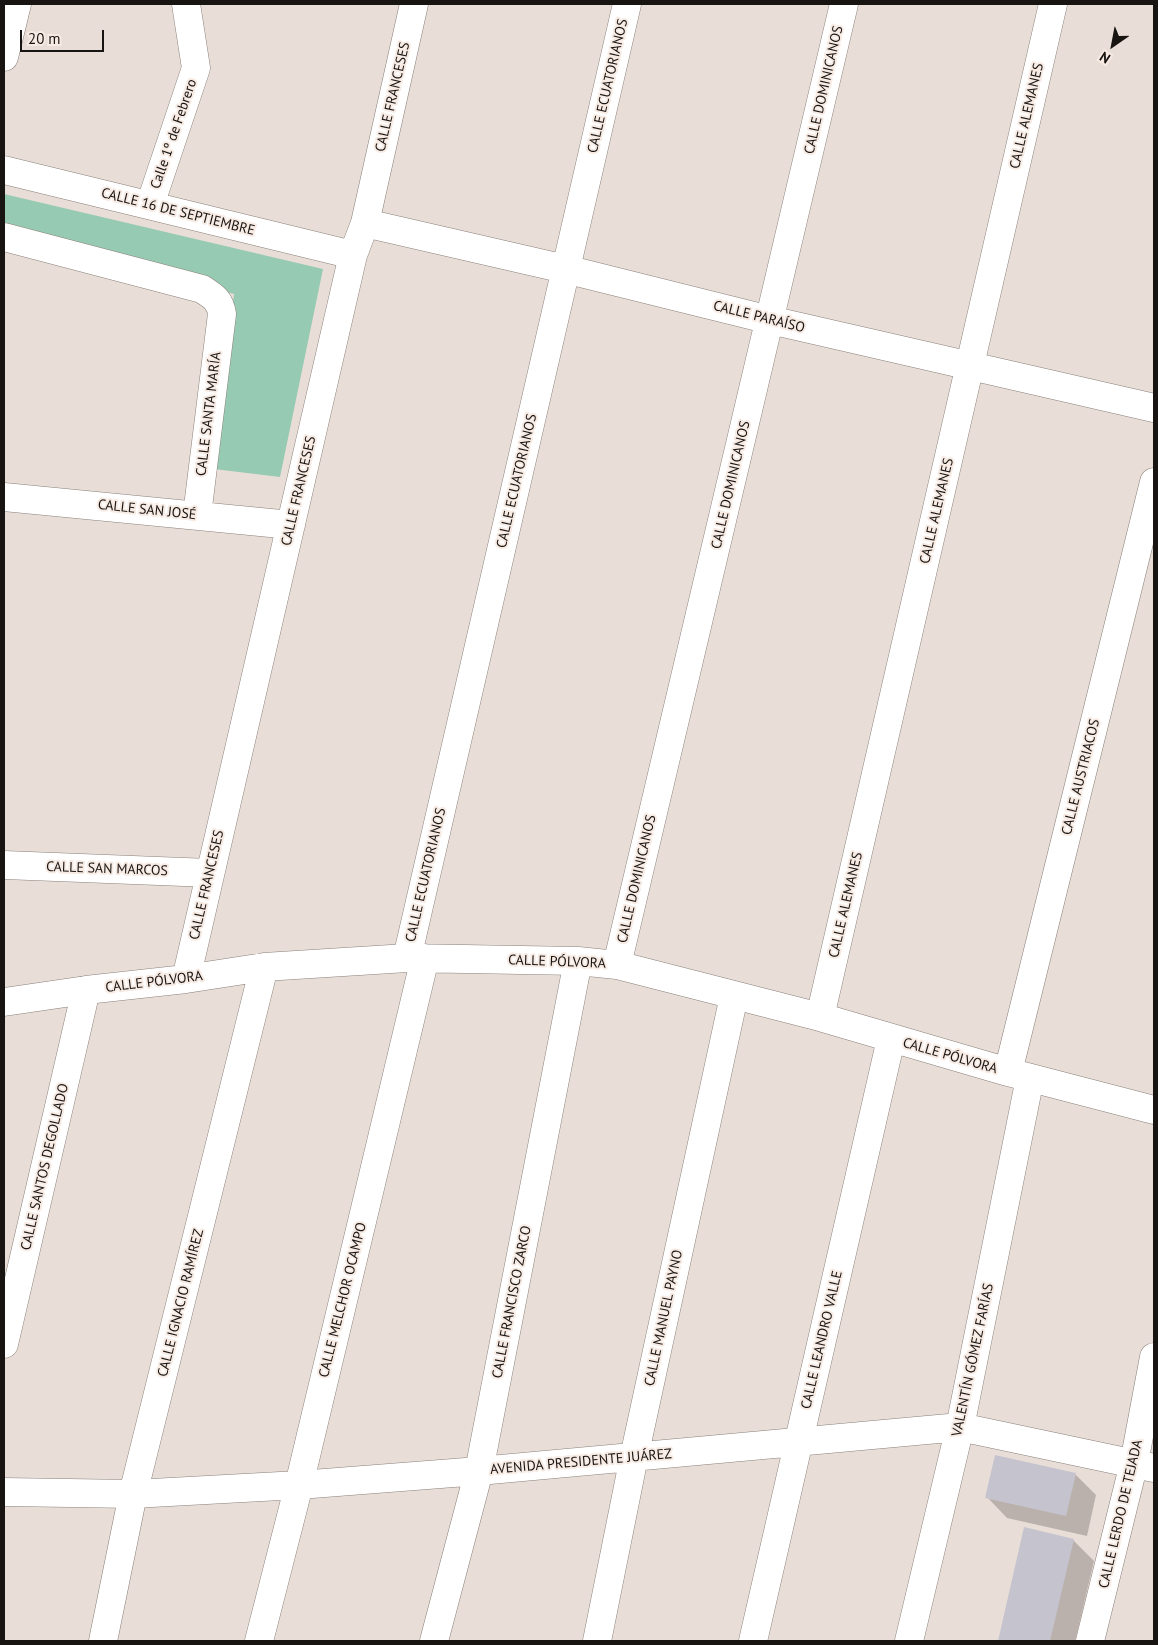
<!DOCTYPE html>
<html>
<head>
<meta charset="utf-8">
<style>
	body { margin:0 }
	#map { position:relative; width:1158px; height:1645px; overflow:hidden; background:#e9ded7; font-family:"PT Sans",sans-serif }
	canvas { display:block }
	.frame { position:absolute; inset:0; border:5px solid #181412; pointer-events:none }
	.north { position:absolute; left:1088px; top:20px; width:50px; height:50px; -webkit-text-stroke:4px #f7ebe4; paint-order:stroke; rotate:213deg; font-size:14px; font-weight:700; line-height:20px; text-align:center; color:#181412 }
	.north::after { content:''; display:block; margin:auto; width:18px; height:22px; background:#181412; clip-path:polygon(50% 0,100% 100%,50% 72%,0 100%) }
	.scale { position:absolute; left:20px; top:30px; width:84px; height:22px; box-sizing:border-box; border:2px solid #181412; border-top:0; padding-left:6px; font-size:15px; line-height:18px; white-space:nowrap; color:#181412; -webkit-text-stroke:4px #f7ebe4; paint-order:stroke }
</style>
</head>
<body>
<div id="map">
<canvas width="1158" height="1645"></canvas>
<div class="frame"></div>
<div class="north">N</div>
<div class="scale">20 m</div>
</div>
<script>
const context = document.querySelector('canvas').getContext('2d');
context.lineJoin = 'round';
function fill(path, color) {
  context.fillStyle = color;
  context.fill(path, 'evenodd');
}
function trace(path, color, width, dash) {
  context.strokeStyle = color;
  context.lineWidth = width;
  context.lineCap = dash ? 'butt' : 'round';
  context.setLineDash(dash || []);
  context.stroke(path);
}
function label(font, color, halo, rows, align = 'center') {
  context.font = font + ' "PT Sans",sans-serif';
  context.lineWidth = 4;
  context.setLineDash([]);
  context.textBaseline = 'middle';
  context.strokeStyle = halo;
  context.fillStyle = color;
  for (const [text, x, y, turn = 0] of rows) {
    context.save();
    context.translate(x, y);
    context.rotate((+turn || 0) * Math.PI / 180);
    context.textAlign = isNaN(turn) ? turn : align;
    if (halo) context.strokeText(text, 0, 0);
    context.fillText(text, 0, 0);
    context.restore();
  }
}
const green = new Path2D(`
	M4,194l319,75 -43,208 -66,-8 20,-175 -230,-63z`);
const shadow = new Path2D(`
	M1076,1475l20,20 -9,41 -80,-18 -20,-21z
	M1025,1529l48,11 21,21 -19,80h-76z`);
const building = new Path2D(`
	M995,1455l81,18 -10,43 -81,-18z
	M1024,1527l50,12 -24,102h-52z`);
const minor = new Path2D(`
	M4,57l13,-53
	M4,170l349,85
	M150,205l46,-137 -10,-64
	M365,223l200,46 205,51 384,88
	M4,237l198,52c11,7 18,11 20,25l-25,201
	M4,497l287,28
	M4,865l206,8
	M407,958l220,-954
	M617,965l227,-961
	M186,979l167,-724 12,-32 49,-219
	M4,1002l82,-12 100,-11 78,-12 143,-9 171,3 39,4 203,52 188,55 146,38
	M820,1017l233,-1013
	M1008,1072l146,-590
	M4,1344l82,-354
	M4,1492l129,2 166,-9 180,-14 481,-44 194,41
	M103,1641l30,-147 131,-527
	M259,1641l40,-156 126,-527
	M434,1641l45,-170 99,-510
	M597,1641l37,-184 100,-461
	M753,1641l138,-602
	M909,1641l51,-214 70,-349
	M1090,1641l44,-178 20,-106`);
const streetNames = [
	["CALLE ECUATORIANOS",608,86,-77],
	["CALLE DOMINICANOS",824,90,-77],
	["CALLE FRANCESES",393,97,-77],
	["CALLE ALEMANES",1027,116,-77],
	["Calle 1º de Febrero",174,134,-71],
	["CALLE 16 DE SEPTIEMBRE",178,212,14],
	["CALLE PARAÍSO",759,317,14],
	["CALLE SANTA MARÍA",209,414,-83],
	["CALLE ECUATORIANOS",517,481,-77],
	["CALLE DOMINICANOS",731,485,-77],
	["CALLE FRANCESES",299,491,-77],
	["CALLE SAN JOSÉ",147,510,6],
	["CALLE ALEMANES",937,511,-77],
	["CALLE AUSTRIACOS",1081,777,-76],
	["CALLE SAN MARCOS",107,869,2],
	["CALLE ECUATORIANOS",426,875,-77],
	["CALLE DOMINICANOS",637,879,-77],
	["CALLE FRANCESES",207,885,-77],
	["CALLE ALEMANES",846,905,-77],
	["CALLE PÓLVORA",557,962,2],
	["CALLE PÓLVORA",154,982,-7],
	["CALLE PÓLVORA",950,1056,16],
	["CALLE SANTOS DEGOLLADO",45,1167,-77],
	["CALLE MELCHOR OCAMPO",343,1300,-76],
	["CALLE FRANCISCO ZARCO",512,1302,-79],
	["CALLE IGNACIO RAMÍREZ",181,1303,-76],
	["CALLE MANUEL PAYNO",664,1318,-78],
	["CALLE LEANDRO VALLE",822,1340,-77],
	["VALENTÍN GÓMEZ FARÍAS",973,1360,-78],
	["AVENIDA PRESIDENTE JUÁREZ",581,1462,-5],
	["CALLE LERDO DE TEJADA",1121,1514,-77]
];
fill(green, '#97cab2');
fill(shadow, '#0003');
fill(building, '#c5c3ce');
trace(minor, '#8a807a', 29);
trace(minor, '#fff', 28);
label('14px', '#181412', '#f7ebe4', streetNames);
</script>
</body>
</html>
